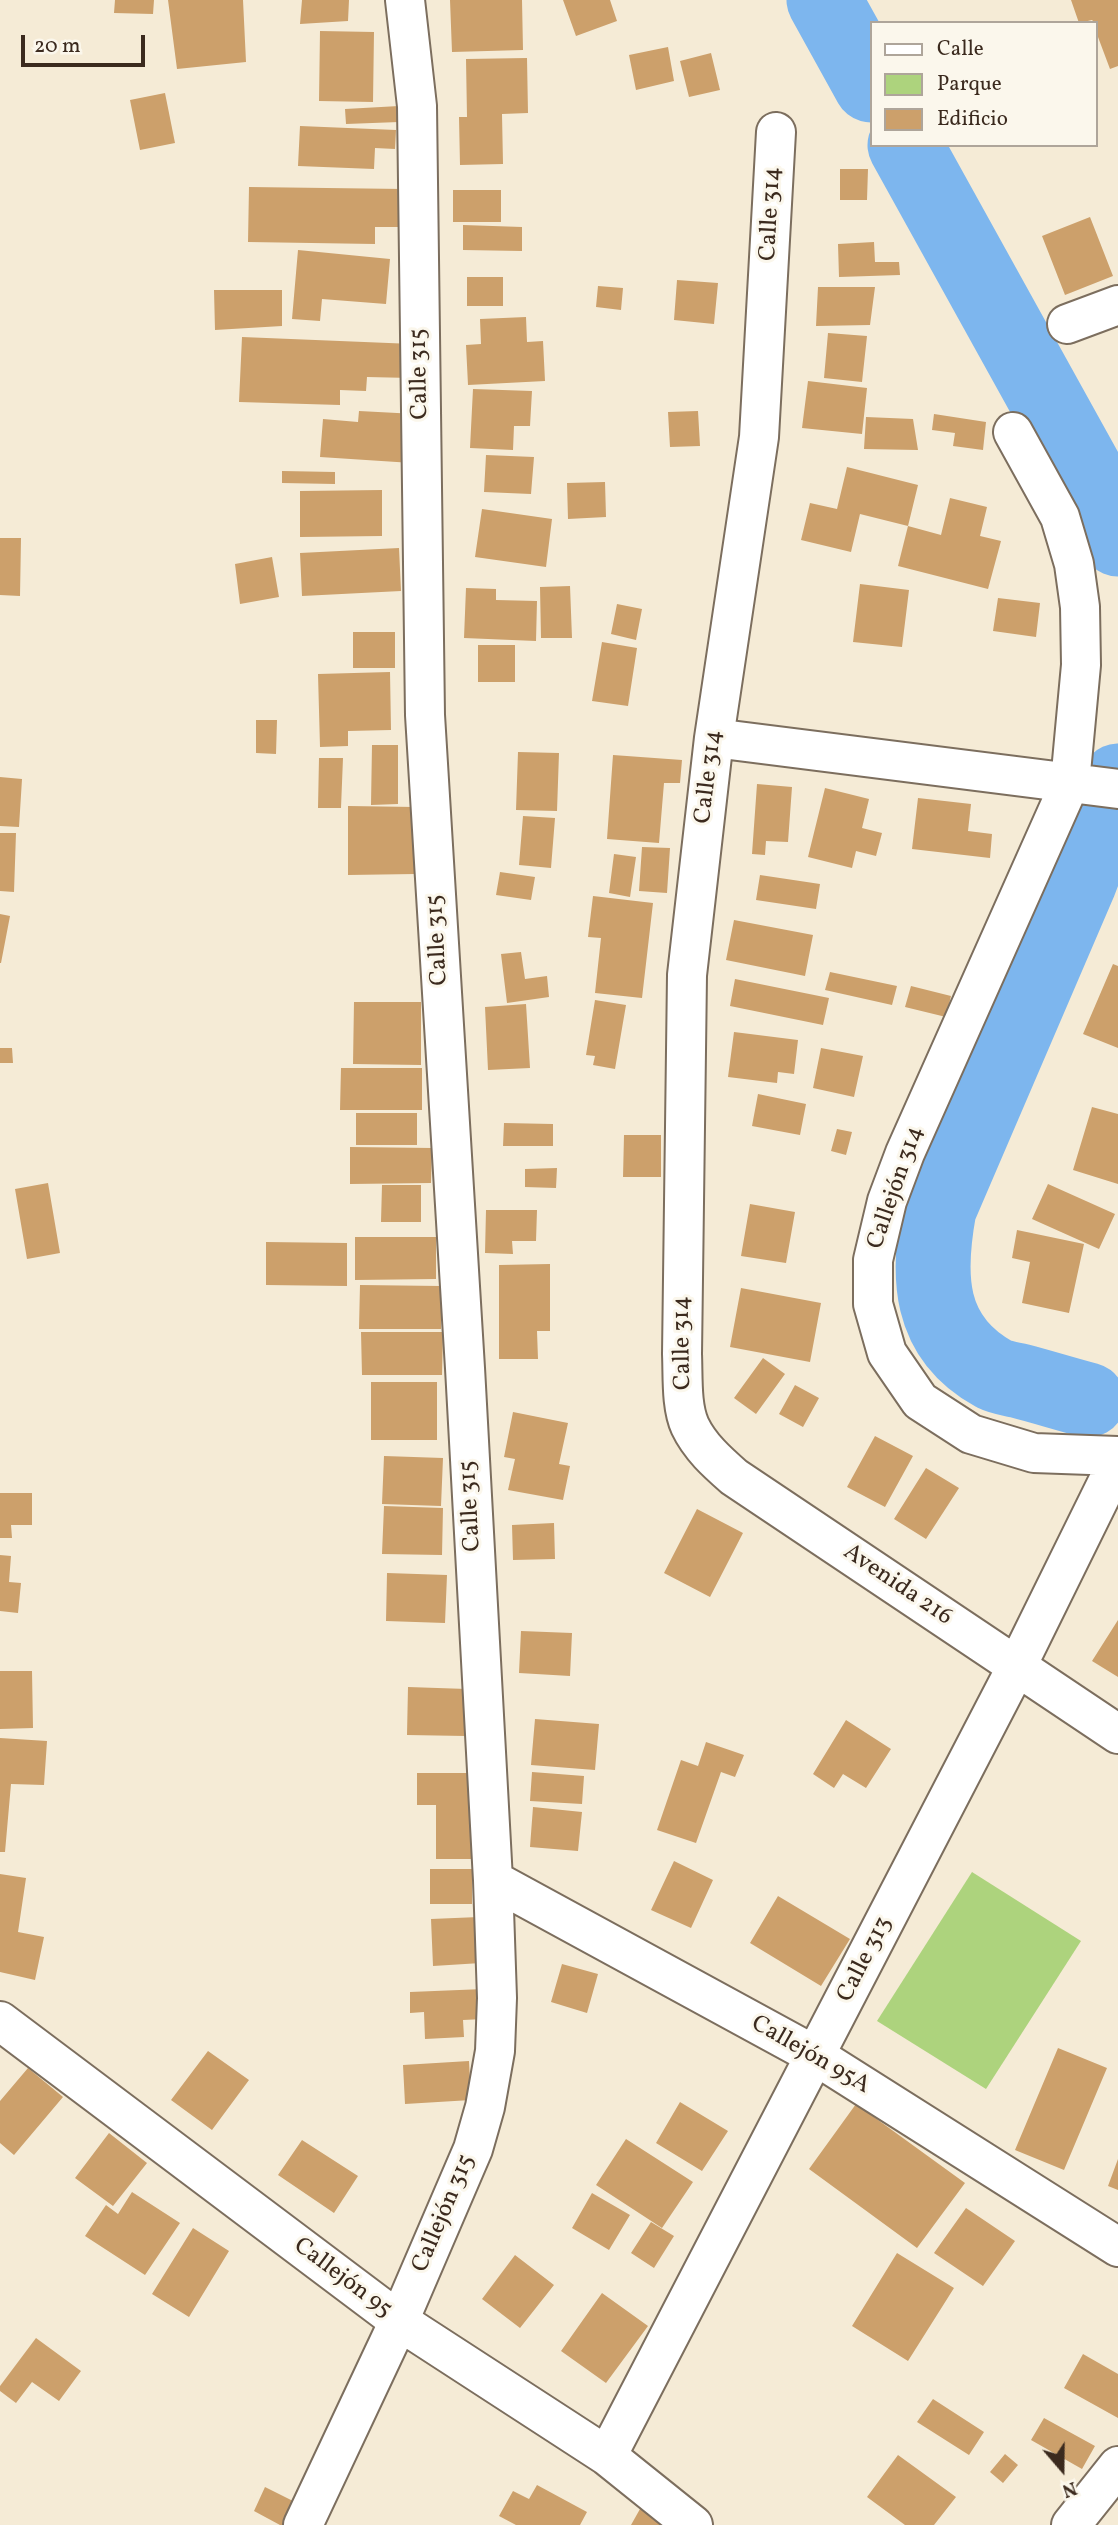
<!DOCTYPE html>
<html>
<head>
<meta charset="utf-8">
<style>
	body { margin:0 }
	#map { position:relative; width:1118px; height:2525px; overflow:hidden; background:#f5ebd6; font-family:Vollkorn,serif }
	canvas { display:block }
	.legend { position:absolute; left:870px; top:21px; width:228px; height:126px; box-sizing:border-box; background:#fbf7ec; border:2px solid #aea59a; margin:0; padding:9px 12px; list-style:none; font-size:21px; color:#3b2a1e }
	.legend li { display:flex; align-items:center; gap:14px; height:35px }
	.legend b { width:35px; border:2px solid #aea59a }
	.north { position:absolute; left:1027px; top:2434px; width:70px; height:70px; -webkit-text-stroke:5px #fbf7ec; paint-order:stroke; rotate:160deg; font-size:19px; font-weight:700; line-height:28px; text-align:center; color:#3b2a1e }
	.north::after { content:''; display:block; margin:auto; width:24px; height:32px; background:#3b2a1e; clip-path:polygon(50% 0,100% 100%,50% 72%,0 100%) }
	.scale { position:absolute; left:21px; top:35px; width:124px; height:32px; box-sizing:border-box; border:4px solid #3b2a1e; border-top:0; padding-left:9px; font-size:21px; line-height:24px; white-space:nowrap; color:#3b2a1e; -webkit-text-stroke:5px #fbf7ec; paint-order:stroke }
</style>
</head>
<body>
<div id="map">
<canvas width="1118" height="2525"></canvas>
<ul class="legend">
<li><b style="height:9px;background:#fff"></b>Calle</li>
<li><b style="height:19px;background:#add37d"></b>Parque</li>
<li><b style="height:19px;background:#cca06b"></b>Edificio</li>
</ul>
<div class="north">N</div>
<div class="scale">20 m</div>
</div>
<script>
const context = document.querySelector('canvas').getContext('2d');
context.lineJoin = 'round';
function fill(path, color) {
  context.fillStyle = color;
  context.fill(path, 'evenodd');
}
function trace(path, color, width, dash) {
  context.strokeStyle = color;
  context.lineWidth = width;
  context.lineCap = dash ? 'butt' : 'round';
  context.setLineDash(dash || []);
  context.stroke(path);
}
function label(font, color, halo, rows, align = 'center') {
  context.font = font + ' Vollkorn,serif';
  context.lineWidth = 6;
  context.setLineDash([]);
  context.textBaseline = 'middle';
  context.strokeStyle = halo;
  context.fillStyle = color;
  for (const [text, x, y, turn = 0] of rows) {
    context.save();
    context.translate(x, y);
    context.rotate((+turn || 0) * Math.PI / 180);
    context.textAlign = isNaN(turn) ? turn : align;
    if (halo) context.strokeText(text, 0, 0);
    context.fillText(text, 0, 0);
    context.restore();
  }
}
const green = new Path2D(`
	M972,1872l109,69 -95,148 -109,-68z`);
const river = new Path2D(`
	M824,0l47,85
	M905,145l199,359 14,35
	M1088,1400c-23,-6 -45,-13 -68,-19 -8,-2 -18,-3 -26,-7 -67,-37 -67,-99 -55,-165l140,-326 39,-102`);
const building = new Path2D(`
	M115,0h39l-1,14 -39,-1z
	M168,0h75l3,62 -69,7z
	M302,0h47l-1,21 -48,3z
	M450,0h72l1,50 -71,2z
	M563,0h47l7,21 -41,15z
	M1071,0h47v66l-8,3 -15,-40v-6l-3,-3 -13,3z
	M320,31l54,1 -1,70 -54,-1z
	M668,47l6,34 -38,9 -7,-35z
	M711,53l9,37 -31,7 -9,-36z
	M527,58l1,55 -26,1 1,50 -43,1 -1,-48h8l-1,-58z
	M165,93l10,50 -35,7 -10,-50z
	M399,106v16l-53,2 -1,-15z
	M300,126l96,4 -1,19 -20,-1 -1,21 -76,-3z
	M840,169h28l-1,31h-27z
	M249,187l155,2v38h-29v17l-127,-2z
	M453,190h48v32h-48z
	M1090,217l23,59 -48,19 -23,-59z
	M463,225l59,2v24l-59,-1z
	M874,242l1,20h24l1,13 -61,2 -1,-33z
	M298,250l92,9 -4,45 -64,-5 -2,22 -28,-2z
	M467,277h36v29h-36z
	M677,280l41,3 -4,41 -40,-4z
	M598,286l25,2 -2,22 -25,-3z
	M818,287h57l-5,38 -54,1z
	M214,290h68v36l-67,4z
	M526,317l1,25 16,-1 2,40 -77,4 -2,-40 15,-1 -1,-25z
	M828,333l39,3 -5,46 -38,-4z
	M242,337l171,7 -2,34 -44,-1 -1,14 -26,-1v15l-101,-3z
	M808,381l59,7 -5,46 -60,-6z
	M473,389l59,2 -2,35h-16l-1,24 -43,-2z
	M359,411l57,3 -4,49 -92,-6 3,-38 35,3z
	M698,411l2,35 -30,1 -2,-35z
	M934,414l52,8 -3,28 -30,-4 2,-13 -23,-3z
	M866,417l47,2 5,31 -54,-1z
	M486,455l48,2 -3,37 -47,-2z
	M847,467l71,18 -10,41 -48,-12 -9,38 -50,-12 9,-37 27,6z
	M282,471l53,1v12l-53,-1z
	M605,482l1,35 -38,2 -1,-36z
	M382,490v46l-82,1v-46z
	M950,498l37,9 -7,29 21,5 -13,48 -90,-23 10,-40 33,9z
	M482,509l70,10 -6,48 -71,-10z
	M0,538h21l-1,58 -20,-1z
	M399,548l2,43 -99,5 -2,-43z
	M272,557l7,40 -39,7 -5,-40z
	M860,584l49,6 -7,57 -49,-5z
	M570,586l2,52h-31l-1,-51z
	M466,588l30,1v11l41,1 -1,40 -72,-3z
	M998,598l42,5 -4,34 -43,-6z
	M617,604l25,5 -6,31 -25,-6z
	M353,632h42v36h-42z
	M602,642l35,6 -9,58 -36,-5z
	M478,645h37v37h-37z
	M390,672l1,58 -43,1v15l-28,1 -2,-73z
	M256,720h21l-1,34 -20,-1z
	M372,745h26v59l-27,1z
	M518,752l41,1 -2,58 -41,-1z
	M613,755l69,5 -2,23h-16l-5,60 -52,-4z
	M319,758h24l-2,50h-23z
	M0,777l22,2 -3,48 -19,-1z
	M757,784l35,3 -4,55 -22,-1 -1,14 -13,-1z
	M825,788l44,11 -7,29 20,5 -6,23 -20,-5 -4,17 -44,-11z
	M918,798l53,6 -3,27 24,3 -2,24 -78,-9z
	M348,806l67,1v67l-67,1z
	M523,816l32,2 -4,50 -32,-3z
	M0,833h16l-2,59 -14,-1z
	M642,847l28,1 -3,45 -28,-2z
	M614,854l22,3 -6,40 -21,-4z
	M500,872l35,5 -4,23 -35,-5z
	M760,875l60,9 -4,25 -60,-9z
	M593,896l60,7 -11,95 -47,-5 6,-55 -13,-1z
	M0,914l10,2 -9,47h-1z
	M734,920l79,15 -8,41 -79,-16z
	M521,952l4,27 22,-3 2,21 -42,6 -6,-49z
	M1113,964l5,2v82l-35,-14z
	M830,972l67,14 -5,19 -67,-15z
	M735,979l94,19 -6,27 -93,-19z
	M911,986l40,10 -5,21 -41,-10z
	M595,1000l31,5 -11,64 -22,-4 2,-9 -9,-1z
	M354,1002h67v63l-68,-1z
	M526,1004l4,64 -42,2 -3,-63z
	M734,1032l64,8 -4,34 -16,-2 -1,11 -49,-6z
	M0,1048h12l1,15h-13z
	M821,1048l42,8 -9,41 -41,-9z
	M341,1068h81v42h-82z
	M758,1094l48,10 -6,31 -48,-9z
	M1092,1107l26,7v70l-45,-14z
	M356,1113h61v32h-61z
	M504,1123l49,1v22h-50z
	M837,1129l15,3 -6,23 -15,-4z
	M624,1135h37v42h-38z
	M350,1147l82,1 -1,35 -81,1z
	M557,1168l-1,20 -31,-1v-18z
	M48,1183l12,70 -33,6 -12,-70z
	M1048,1184l67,30 -16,35 -67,-30z
	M382,1185h39v37h-40z
	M750,1204l45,8 -9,51 -45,-7z
	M486,1210h51l-1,31h-24l1,13 -28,-1z
	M1017,1230l67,14 -15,69 -47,-10 8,-41 -18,-4z
	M355,1237h81v42l-81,1z
	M266,1242l81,1v43l-81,-1z
	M550,1264v67h-13l1,28h-39v-94z
	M360,1285l81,1v43h-82z
	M741,1288l80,15 -11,59 -80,-15z
	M361,1332h82l-1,43h-80z
	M763,1358l22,16 -29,40 -22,-16z
	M371,1382h66v58h-66z
	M795,1385l24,13 -16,29 -24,-13z
	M513,1412l55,11 -9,41 11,2 -7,34 -55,-10 7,-31 -11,-2z
	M875,1436l38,20 -28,51 -38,-20z
	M384,1456l59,2 -2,48 -59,-2z
	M926,1468l33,20 -33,51 -32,-20z
	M0,1493h32v32h-21l1,13h-12z
	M384,1506l59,2 -1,47 -60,-1z
	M697,1509l46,24 -33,64 -46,-24z
	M554,1523l1,36 -42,1 -1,-35z
	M0,1555l11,1 -2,26 12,1 -3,30 -18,-2z
	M387,1573l60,2 -2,48 -59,-2z
	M1118,1620v57l-26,-16z
	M521,1631l51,2 -2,43 -51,-3z
	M0,1671h32l1,57 -33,1z
	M408,1687l59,2 -1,47 -59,-1z
	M535,1719l64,5 -4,46 -64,-5z
	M846,1720l45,29 -25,39 -23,-14 -9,14 -21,-14z
	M0,1738l47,3 -3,44 -33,-1 -6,68h-5z
	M706,1742l38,13 -9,22 -14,-5 -25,71 -39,-13 24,-70 17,6z
	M532,1772l52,4 -2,28 -52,-3z
	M417,1773h56l-1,86h-36v-54h-19z
	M533,1807l49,5 -4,39 -48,-4z
	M674,1861l39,19 -22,48 -40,-18z
	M430,1869h42v35h-42z
	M0,1874l26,4 -8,54 26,5 -9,43 -35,-8z
	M778,1896l72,43 -29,47 -71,-43z
	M479,1917l2,46 -48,3 -2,-47z
	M562,1964l36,10 -11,39 -36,-11z
	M484,1989v30l-21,1 1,17 -39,2 -1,-27 -14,1v-21z
	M1058,2048l49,20 -43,102 -49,-20z
	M208,2051l41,29 -37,50 -41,-30z
	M469,2061l2,39 -66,4 -2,-39z
	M28,2068l35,29 -49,58 -14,-12v-42z
	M680,2102l48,29 -26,40 -46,-28z
	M856,2104l109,79 -48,65 -108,-79z
	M109,2133l38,30 -34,43 -38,-28z
	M626,2139l67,43 -31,46 -66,-43z
	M302,2140l56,36 -24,37 -56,-38z
	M1118,2159v31l-10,-4z
	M132,2192l48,31 -35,52 -60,-39 21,-31 12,9z
	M592,2193l38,22 -21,35 -37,-22z
	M966,2208l49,33 -32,45 -49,-33z
	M651,2222l23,14 -20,32 -23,-15z
	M193,2228l36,23 -40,66 -37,-23z
	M897,2253l57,35 -46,73 -56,-35z
	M515,2255l39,30 -34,43 -38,-29z
	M602,2293l46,33 -42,57 -45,-32z
	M36,2338l45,33 -22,30 -27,-19 -16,21 -16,-12v-5z
	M1083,2354l35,20v44l-54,-30z
	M933,2399l51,33 -15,23 -52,-33z
	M1044,2418l51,28 -13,23 -51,-29z
	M1005,2454l13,11 -15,18 -13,-11z
	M898,2455l58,42 -22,28h-29l-38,-28z
	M537,2485l50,27 -7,13h-64l-17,-9 14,-25 16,8z
	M265,2487l34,17 -11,21h-8l-26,-14z
	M640,2509l27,16h-36z`);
const minor = new Path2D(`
	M776,132l-17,305 -45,301 -27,237 -5,379c1,23 -1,52 8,72 10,21 27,36 44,51l384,257
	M1067,324l51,-19
	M1013,432l47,85 14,47 6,43 1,58 -11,118 -165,370 -18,48 -14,59v44l14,49 33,48 51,33 63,19 84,3
	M714,738l404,51
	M493,1880l323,176 302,191
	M0,2021l399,300 208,135 86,69
	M607,2456l410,-790 101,-205
	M303,2525l96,-204 74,-172 12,-42 10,-56 2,-53 -4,-118 -28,-512 -40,-653 -8,-609 -12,-106
	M1071,2525l47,-59`);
const streetNames = [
	["Calle 314",772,214,-87],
	["Calle 315",421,374,-91],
	["Calle 314",710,777,-83],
	["Calle 315",439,940,-93],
	["Callejón 314",897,1188,-71],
	["Calle 314",684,1343,-91],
	["Calle 315",472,1506,-93],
	["Avenida 216",897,1586,34],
	["Calle 313",866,1960,-63],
	["Callejón 95A",810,2056,30],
	["Callejón 315",445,2214,-67],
	["Callejón 95",342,2279,37]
];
fill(green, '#add37d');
trace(river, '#7db6ee', 75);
fill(building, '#cca06b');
trace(minor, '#7c6e5e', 42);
trace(minor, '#fff', 38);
label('24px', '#3b2a1e', '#fbf7ec', streetNames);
</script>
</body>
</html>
